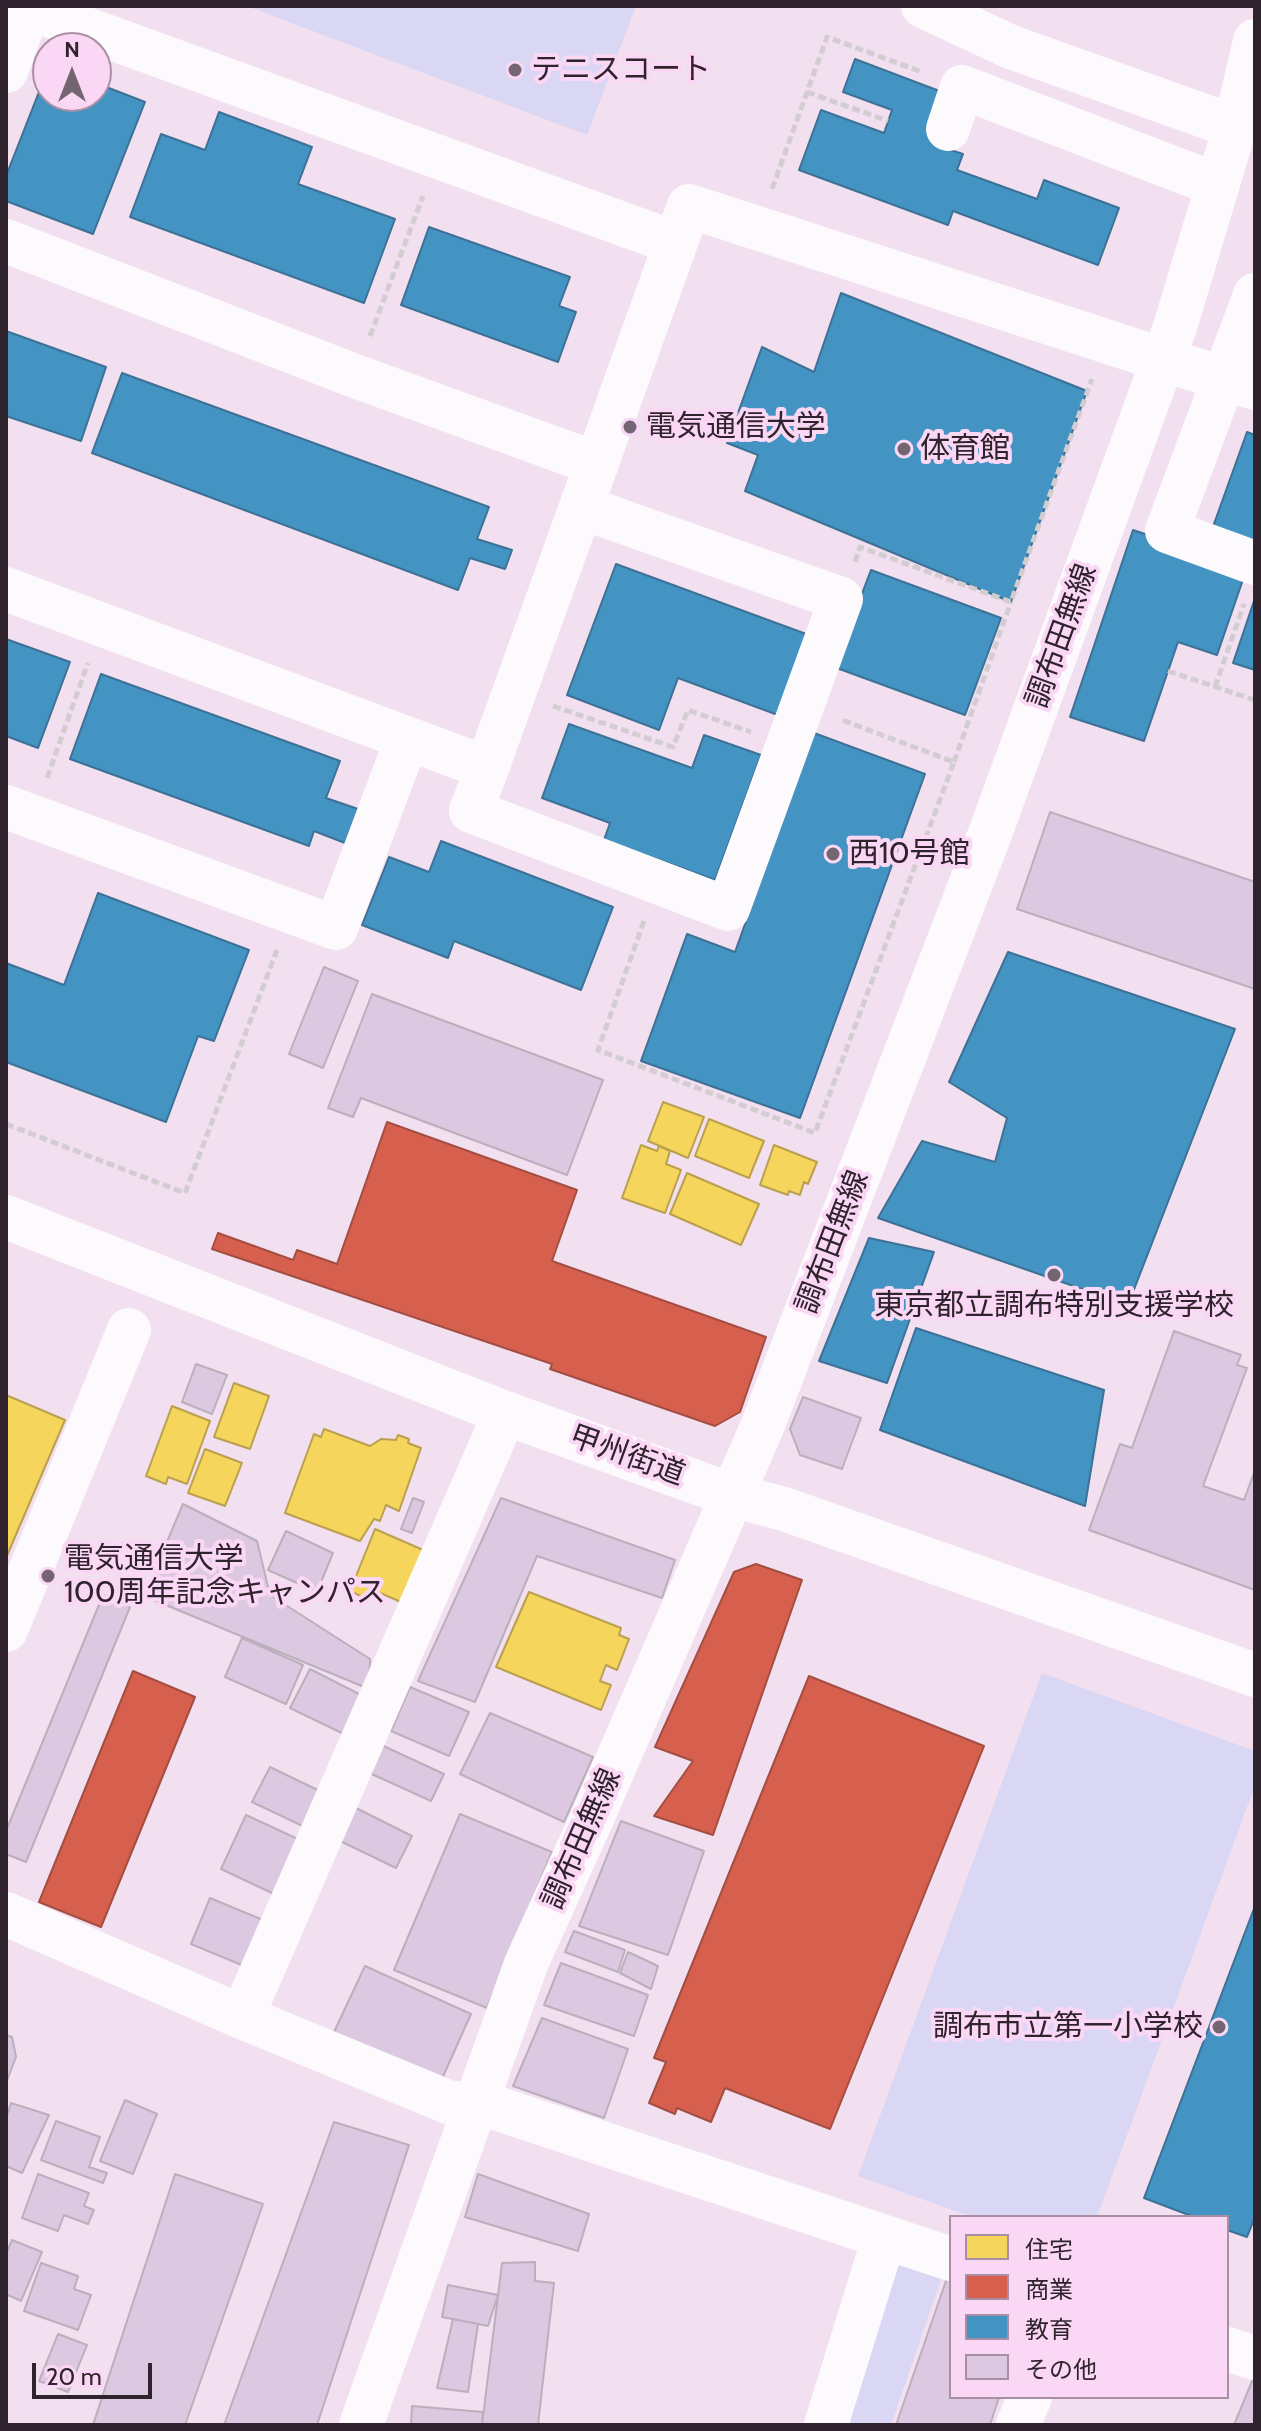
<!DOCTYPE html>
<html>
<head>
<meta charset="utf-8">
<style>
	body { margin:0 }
	#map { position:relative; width:1261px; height:2431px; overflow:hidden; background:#f2dfef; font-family:Cabin,"Noto Sans JP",sans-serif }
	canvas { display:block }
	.frame { position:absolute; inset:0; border:8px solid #2f232d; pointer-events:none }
	.legend { position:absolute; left:949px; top:2215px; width:280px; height:184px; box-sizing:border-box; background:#fad7f4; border:2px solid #a98fa4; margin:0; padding:10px 14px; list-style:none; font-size:24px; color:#2f232d }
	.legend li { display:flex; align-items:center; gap:16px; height:40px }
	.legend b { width:40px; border:2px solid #a98fa4 }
	.north { position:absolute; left:32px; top:32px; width:80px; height:80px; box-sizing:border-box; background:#fad7f4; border:2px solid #a98fa4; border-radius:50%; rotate:0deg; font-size:22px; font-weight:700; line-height:32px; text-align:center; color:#2f232d }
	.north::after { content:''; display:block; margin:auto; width:28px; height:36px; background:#736571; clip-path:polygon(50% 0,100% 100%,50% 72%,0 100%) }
	.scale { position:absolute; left:32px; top:2363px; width:120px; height:36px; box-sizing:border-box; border:4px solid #2f232d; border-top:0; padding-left:10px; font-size:24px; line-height:28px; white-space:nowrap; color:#2f232d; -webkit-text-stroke:6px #fad7f4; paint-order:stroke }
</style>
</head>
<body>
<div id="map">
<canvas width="1261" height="2431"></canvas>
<div class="frame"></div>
<ul class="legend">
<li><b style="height:22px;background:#f6d55c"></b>住宅</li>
<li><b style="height:22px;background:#d6604d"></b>商業</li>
<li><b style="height:22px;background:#4393c3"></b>教育</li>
<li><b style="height:22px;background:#ddc8e2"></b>その他</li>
</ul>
<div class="north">N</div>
<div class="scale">20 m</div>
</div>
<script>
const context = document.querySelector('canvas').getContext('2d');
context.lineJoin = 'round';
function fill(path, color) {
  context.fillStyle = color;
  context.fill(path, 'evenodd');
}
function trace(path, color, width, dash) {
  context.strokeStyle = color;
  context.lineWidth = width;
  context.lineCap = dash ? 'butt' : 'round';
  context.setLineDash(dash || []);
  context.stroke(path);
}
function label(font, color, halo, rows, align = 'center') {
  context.font = font + ' Cabin,"Noto Sans JP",sans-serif';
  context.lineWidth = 8;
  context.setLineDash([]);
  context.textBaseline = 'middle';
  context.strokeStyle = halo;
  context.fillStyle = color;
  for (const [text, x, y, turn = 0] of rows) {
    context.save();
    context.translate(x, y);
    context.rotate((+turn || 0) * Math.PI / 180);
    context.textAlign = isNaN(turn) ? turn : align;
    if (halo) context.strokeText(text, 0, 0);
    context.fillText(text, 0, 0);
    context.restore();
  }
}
const green = new Path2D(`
	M247,6h389l-49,129z
	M1042,1673l213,78v34l-158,432h-125l-114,-41z
	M887,2261l54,18 -50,146h-59z`);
const homes = new Path2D(`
	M663,1102l41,15 -16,41 -40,-17z
	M709,1119l55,22 -15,37 -54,-22z
	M641,1145l16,6 2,-5 11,5 -4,13 15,6 -16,43 -43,-15z
	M774,1145l43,17 -9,22 -4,-2 -4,13 -11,-4 -1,4 -28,-10z
	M687,1173l72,31 -18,41 -71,-31z
	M234,1383l35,13 -19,53 -36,-12z
	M6,1395l59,25 -59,138z
	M172,1406l38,15 -23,63 -19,-7 -2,7 -20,-8z
	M324,1429l46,17 11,-7 15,1 2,-5 11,4 -1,4 13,5 -22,63 -13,-6 -6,16 -6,-2 -14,22 -75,-28 29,-79 7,3z
	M205,1449l37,14 -17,43 -37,-13z
	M375,1529l55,24 -22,52 -37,-16 -4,10 -17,-8z
	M529,1592l92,36 -2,7 10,4 -12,31 -11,-5 -6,16 11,4 -10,25 -105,-43z`);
const shops = new Path2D(`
	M387,1122l190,68 -25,71 214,76 -26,75 -25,14 -165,-57 2,-5 -340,-115 6,-16 75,27 4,-10 40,14z
	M756,1564l46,16 -89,255 -59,-19 39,-55 -38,-14 79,-175z
	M133,1671l62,26 -94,230 -62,-25z
	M809,1676l175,70 -154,383 -105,-41 -14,34 -34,-14 -2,6 -26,-11 17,-41 -12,-4z`);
const schools = new Path2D(`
	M855,59l87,33 -1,55 22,7 -6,16 80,29 7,-19 75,28 -21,57 -145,-54 -5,14 -149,-55 22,-60 63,23 8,-23 -49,-18z
	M48,69v27h48v-13l49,19 -52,132 -87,-33v-25z
	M219,112l93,35 -14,37 97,35 -31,84 -234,-86 31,-83 44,16z
	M429,227l141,50 -11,29 17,6 -18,50 -157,-57z
	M841,293l246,98 -76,211 -266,-111 13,-36 -31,-12 35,-96 52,25z
	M6,331l100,36 -25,74 -75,-25z
	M122,373l367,134 -12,32 35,11 -7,19 -35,-11 -12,32 -366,-137z
	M1247,432l8,3v116l-45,-16z
	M1133,530l114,38 -30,87 -39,-13 -34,99 -74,-24z
	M616,564l201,74 -31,80 -108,-40 -19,52 -92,-35z
	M871,570l130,48 -36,97 -131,-48z
	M1255,598v72l-22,-7z
	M6,639l64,23 -32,86 -32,-12z
	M101,674l239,87 -14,37 32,11 -13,34 -31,-12 -5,15 -239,-87z
	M569,724l123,44 12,-33 57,20 -46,125 -111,-40 6,-17 -68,-25z
	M814,733l111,41 -125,344 -159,-57 46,-127 48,18z
	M441,841l172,66 -32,83 -127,-49 -6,17 -86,-33 27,-68 40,15z
	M98,893l151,57 -35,91 -16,-5 -32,86 -160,-60v-99l58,22z
	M1008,952l227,77 -107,276 -250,-87 44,-77 73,21 12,-44 -58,-36z
	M869,1238l65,14 -47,131 -68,-22z
	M916,1328l188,62 -19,116 -205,-76z
	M1255,1906v311l-8,20 -20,-7v-13h-33l-50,-19z`);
const building = new Path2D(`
	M1050,812l205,70v107l-238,-80z
	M324,967l34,14 -35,87 -34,-14z
	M372,994l231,86 -36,95 -206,-77 -8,19 -25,-9z
	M1174,1331l67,24 -4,10 10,3 -44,118 41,14 11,-30v120l-166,-60 31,-86 12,4z
	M196,1364l31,11 -15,39 -30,-12z
	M803,1397l58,21 -19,51 -42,-14 -10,-26z
	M413,1498l11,4 -12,31 -11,-4z
	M501,1498l174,62 -13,38 -125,-42 -62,146 -57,-21z
	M183,1504l74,37 13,54 100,64 -1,30 -225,-93z
	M286,1531l47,22 -16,39 -49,-22z
	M103,1595l27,12 -104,255 -20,-8v-23z
	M242,1638l61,27 -17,39 -61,-27z
	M310,1669l55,28 -19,38 -56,-27z
	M410,1687l59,25 -20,44 -58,-25z
	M490,1713l103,44 -29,65 -104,-48z
	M377,1743l67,31 -13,27 -66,-30z
	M270,1767l56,27 -17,35 -57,-27z
	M352,1806l60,30 -16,32 -60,-29z
	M460,1814l92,38 -65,156 -93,-38z
	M246,1815l54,25 -26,54 -53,-25z
	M621,1821l83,30 -36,104 -89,-29z
	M210,1898l53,22 -19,46 -53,-22z
	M574,1931l51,19 -7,22 -53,-20z
	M628,1952l30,14 -7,23 -31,-16z
	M561,1963l87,32 -14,41 -90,-31z
	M365,1966l106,48 -30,67 -107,-49z
	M542,2018l86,31 -24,69 -91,-32z
	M6,2035l6,2 4,20 -10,26z
	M125,2100l32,14 -24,60 -33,-13z
	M11,2103l38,12 -27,58 -16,-7v-47z
	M56,2121l44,16 -11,30 18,6 -4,10 -62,-23z
	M334,2122l75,23 -92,280h-93z
	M38,2174l51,19 -5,13 10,4 -6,14 -24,-9 -6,16 -36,-13z
	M175,2174l88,30 -78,221h-92z
	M478,2174l111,40 -11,37 -113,-34z
	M12,2240l30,12 -21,49 -15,-7v-40z
	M535,2262v19l19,2 -16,142h-56l20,-162z
	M41,2263l37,13 -4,13 17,6 -13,35 -54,-19z
	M947,2278l4,2v117h48l-9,28h-94z
	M448,2285l50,10 -10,31 -46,-9z
	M453,2319l25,5 -10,68 -31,-4z
	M58,2334l29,11 -19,47 -29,-11z
	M1255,2374v51h-21z
	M412,2406l71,6 -1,13h-71z`);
const path = new Path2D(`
	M807,92l81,29
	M772,189l55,-152 95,35
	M370,336l53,-140
	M855,562l5,-15 151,55 81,-223
	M1168,671l87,29
	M1215,687l29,-83
	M553,706l120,41 15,-37 63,22
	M954,762l57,-160
	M47,778l41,-115
	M644,921l-46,129 217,83 139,-371 -112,-42
	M6,1124l179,69 92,-243`);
const minor = new Path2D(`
	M923,6l88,41 224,80
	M6,71l23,-63 646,235
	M948,129l14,-42 255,98
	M6,241l349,135 242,88
	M1255,295l-88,236 88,32
	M581,507l108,-301 475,154 91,28
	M6,589l481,179 -16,43 257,98 113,-310 -260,-92 -94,261
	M6,807l330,121 71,-189
	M6,1630l123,-300
	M6,1914l236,103 206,85 51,7 452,150
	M242,2017l263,-604
	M1227,2349l28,9
	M826,2425l58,-187
	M1018,2425l12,-28`);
const major = new Path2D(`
	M361,2425l165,-461 67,-148 169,-389 229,-596 184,-504 60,-200 20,-86`);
const highway = new Path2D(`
	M6,1217l499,196 226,82 53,14 471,166`);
const markers = [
	[515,70,8,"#736571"],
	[630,427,8,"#736571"],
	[904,449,8,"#736571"],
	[833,854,8,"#736571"],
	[1054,1275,8,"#736571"],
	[48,1576,8,"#736571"],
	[1219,2027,8,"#736571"]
];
const poiNames = [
	["テニスコート",531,70],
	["電気通信大学",646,427],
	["体育館",920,449],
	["西10号館",849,854],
	["東京都立調布特別支援学校",1054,1306,"center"],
	["電気通信大学",64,1559],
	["100周年記念キャンパス",64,1593],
	["調布市立第一小学校",1203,2027,"right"]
];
const streetNames = [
	["調布田無線",1062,636,-70],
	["調布田無線",833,1242,-69],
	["甲州街道",627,1456,20],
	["調布田無線",582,1839,-66]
];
fill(green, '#d9d7f3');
fill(homes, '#f6d55c');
trace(homes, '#baa04e', 2);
fill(shops, '#d6604d');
trace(shops, '#a44e43', 2);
fill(schools, '#4393c3');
trace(schools, '#3d7196', 2);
fill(building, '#ddc8e2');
trace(building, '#bbafbc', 2);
trace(path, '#d3cdd2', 5, [8, 4]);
trace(minor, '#fdfafd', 44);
trace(major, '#fdfafd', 44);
trace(highway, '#fdfafd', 44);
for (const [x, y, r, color] of markers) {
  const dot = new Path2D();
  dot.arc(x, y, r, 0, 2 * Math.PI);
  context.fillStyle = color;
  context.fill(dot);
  trace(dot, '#fad7f4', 3);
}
label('30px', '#2f232d', '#fad7f4', poiNames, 'left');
label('30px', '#2f232d', '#fad7f4', streetNames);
</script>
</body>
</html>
